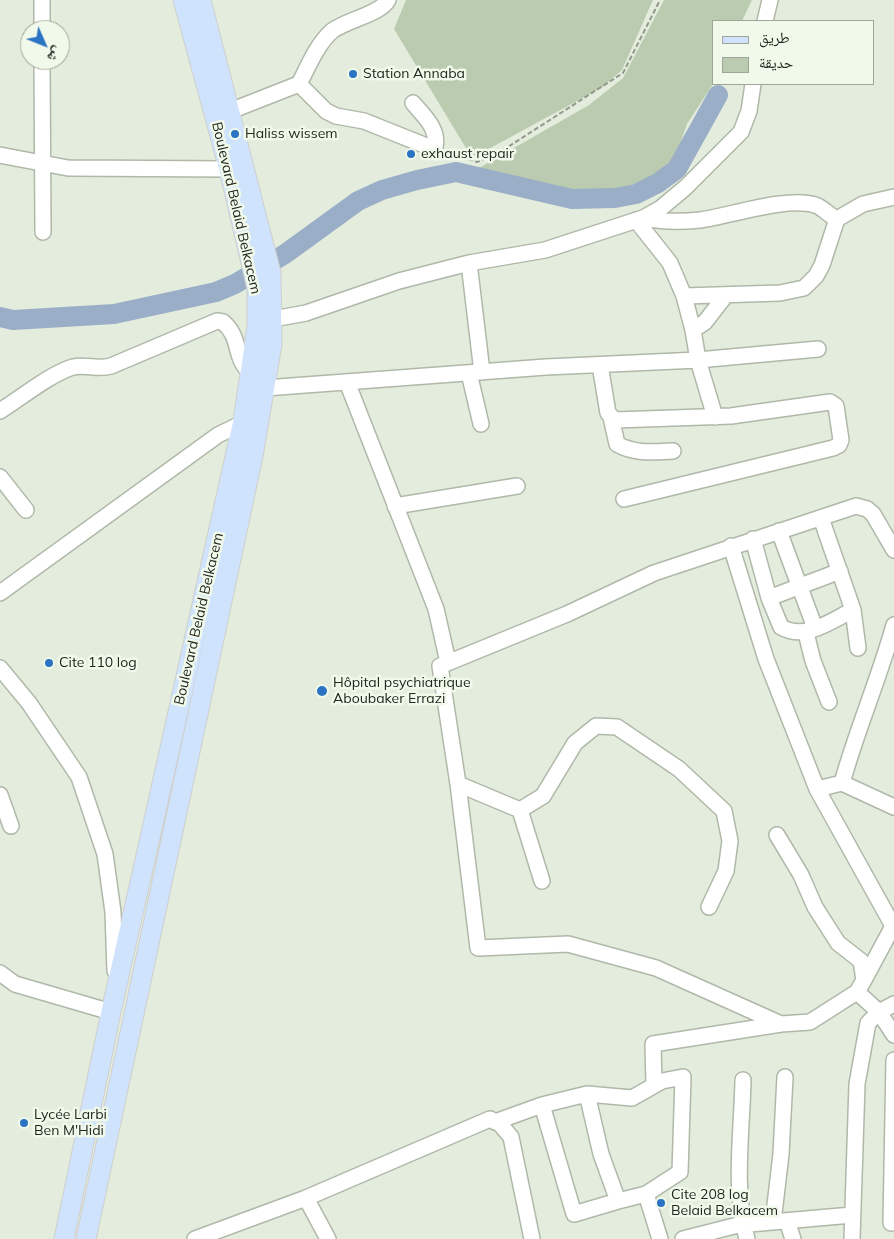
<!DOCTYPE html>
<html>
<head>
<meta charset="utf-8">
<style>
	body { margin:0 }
	#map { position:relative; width:894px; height:1239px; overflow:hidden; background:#e4eddd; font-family:Mulish,"Noto Naskh Arabic",sans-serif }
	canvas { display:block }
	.legend { position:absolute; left:712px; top:20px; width:162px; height:65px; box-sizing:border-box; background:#f1faea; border:1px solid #9fa599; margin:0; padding:6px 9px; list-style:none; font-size:15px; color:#232620 }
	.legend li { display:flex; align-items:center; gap:10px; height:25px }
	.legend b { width:25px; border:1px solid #9fa599 }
	.north { position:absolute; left:20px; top:20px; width:50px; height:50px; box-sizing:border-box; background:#f1faea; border:1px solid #9fa599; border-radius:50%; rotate:134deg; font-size:14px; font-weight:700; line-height:20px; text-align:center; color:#232620 }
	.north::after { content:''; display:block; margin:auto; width:18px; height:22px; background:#2b74c4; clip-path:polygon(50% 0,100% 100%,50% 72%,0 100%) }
</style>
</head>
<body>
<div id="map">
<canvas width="894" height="1239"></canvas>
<ul class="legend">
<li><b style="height:6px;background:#cfe3fd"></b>طريق</li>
<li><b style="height:14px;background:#bbcbb0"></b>حديقة</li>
</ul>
<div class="north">ش</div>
</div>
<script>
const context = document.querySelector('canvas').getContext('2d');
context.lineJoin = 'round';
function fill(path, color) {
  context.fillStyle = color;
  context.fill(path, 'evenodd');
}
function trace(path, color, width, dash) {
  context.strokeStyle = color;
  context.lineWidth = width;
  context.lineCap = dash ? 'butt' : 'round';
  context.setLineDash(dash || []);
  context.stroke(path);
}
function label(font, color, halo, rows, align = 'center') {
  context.font = font + ' Mulish,sans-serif';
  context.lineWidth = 5;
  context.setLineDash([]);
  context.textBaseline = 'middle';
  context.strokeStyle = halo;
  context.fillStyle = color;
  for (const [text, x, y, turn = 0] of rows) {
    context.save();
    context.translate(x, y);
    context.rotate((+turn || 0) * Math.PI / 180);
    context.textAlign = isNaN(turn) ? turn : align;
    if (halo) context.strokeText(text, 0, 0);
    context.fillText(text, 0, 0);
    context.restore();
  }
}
const green = new Path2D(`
	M406,0h247l-31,70 -21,18 -129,70 -78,-129z
	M664,0h88l-10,21h-29v63l-26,40 -12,35 -12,12 -41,18 -49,4 -101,-21 117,-67 34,-27z`);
const river = new Path2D(`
	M0,317l13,3 101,-6 102,-22 19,-8 50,-30 73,-53 24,-11 35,-10 39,-8 116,27 43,-1 21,-4 22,-11 19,-14 41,-74`);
const path = new Path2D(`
	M447,151l30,11 23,-10 123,-79 37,-73`);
const minor = new Path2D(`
	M765,21l5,-21
	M42,30v-30
	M42,60l1,172
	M299,84l27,27 10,5 28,5 65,26h6c4,-18 -11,-31 -22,-44
	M220,115l79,-31c9,-17 18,-40 33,-53 14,-11 49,-17 56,-31
	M0,155l68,13 161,1
	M643,218c19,4 38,4 57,2 30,-4 87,-24 115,-15 8,2 14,11 22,14l26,-15 31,-7
	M636,220l34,43 14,33 9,34 12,-8 21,-27
	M469,263l13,109
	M684,296l96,-3 24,-5 12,-12 6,-11 15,-46
	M273,319l33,-6 93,-32 70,-18 76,-13 98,-32 18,-10 25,-21 55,-55 8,-21 4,-27
	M693,330l5,30 17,57
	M600,365l8,48 7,7 116,-4 99,-14 6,4 5,34 -2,5 -6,3 -209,51
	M469,373l12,51
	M347,382l89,227 12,53
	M265,388l281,-21 152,-7 120,-11
	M0,411c21,-13 50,-37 73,-44 13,-3 25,3 38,-1l106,-45 6,1c19,16 10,37 28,51
	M611,417l6,27c17,10 36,8 56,7
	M0,477l26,33
	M395,506l122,-20
	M821,518l32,92 5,38
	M779,531l36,97
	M753,539l16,59 12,29c24,14 50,-6 72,-17
	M731,546l35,113 51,130 25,-6
	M0,593l218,-158 31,-15
	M769,598l71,-27
	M894,625c-15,54 -37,104 -52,158l52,24
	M806,633l7,28 16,41
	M0,668l29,35 50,74 26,77 8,58 2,59
	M458,784l-18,-118 127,-52 87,-41 202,-67 11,3 6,5 21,36
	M817,789l76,137 -29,54
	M0,795l11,31
	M520,810l23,-14 32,-53 21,-17 21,1 62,42 45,42 6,30 -4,30 -17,36
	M777,835l24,40 14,32 23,36 23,18 3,19 -7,12
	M542,881l-22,-71 -62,-26 20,164 90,-4 88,24 125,56 -128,20 1,41
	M0,973l15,11 96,28
	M781,1024l29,-2 47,-30 22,20 15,23
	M743,1080c-1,52 -10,109 4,159
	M542,1105l45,-11
	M495,1122l47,-17 32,109 44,-13 -17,-47 -14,-60 45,4 30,-17 21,-4 -3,95 -34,22
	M306,1198l22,41
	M618,1201l28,-7 14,45
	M787,1221l6,18
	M773,1222l8,-68 4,-77
	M891,1223l3,-163
	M195,1239l111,-41 184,-79 10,5 11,13 21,102
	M683,1239l55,-14 114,-10
	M852,1239l5,-155 11,-61 11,-11 15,-8`);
const major = new Path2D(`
	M64,1239l47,-227 132,-591 14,-95v-38l-28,-119 -46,-169
	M86,1239l167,-783 19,-112 -1,-71 -70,-273`);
const markers = [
	[353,74,5,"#2b74c4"],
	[235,134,5,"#2b74c4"],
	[411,154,5,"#2b74c4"],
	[49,663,5,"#2b74c4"],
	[322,691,6,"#2b74c4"],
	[24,1123,5,"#2b74c4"],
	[661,1203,5,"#2b74c4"]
];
const poiNames = [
	["Station Annaba",363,74],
	["Haliss wissem",245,134],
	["exhaust repair",421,154],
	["Cite 110 log",59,663],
	["Hôpital psychiatrique",333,683],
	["Aboubaker Errazi",333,699],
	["Lycée Larbi",34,1115],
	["Ben M'Hidi",34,1131],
	["Cite 208 log",671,1195],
	["Belaid Belkacem",671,1211]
];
const streetNames = [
	["Boulevard Belaid Belkacem",236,208,77],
	["Boulevard Belaid Belkacem",199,619,-77]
];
fill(green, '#bbcbb0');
trace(river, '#9aaec7', 20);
trace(minor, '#afb8a9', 18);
trace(major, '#cfcfce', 21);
trace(path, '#92998d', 2, [5, 2.5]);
trace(minor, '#fff', 15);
trace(major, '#cfe3fd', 19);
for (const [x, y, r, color] of markers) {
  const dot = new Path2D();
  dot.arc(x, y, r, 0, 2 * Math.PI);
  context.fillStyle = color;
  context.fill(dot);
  trace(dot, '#f1faea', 2);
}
label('14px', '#232620', '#f1faea', poiNames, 'left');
label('14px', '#232620', '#f1faea', streetNames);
</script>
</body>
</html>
